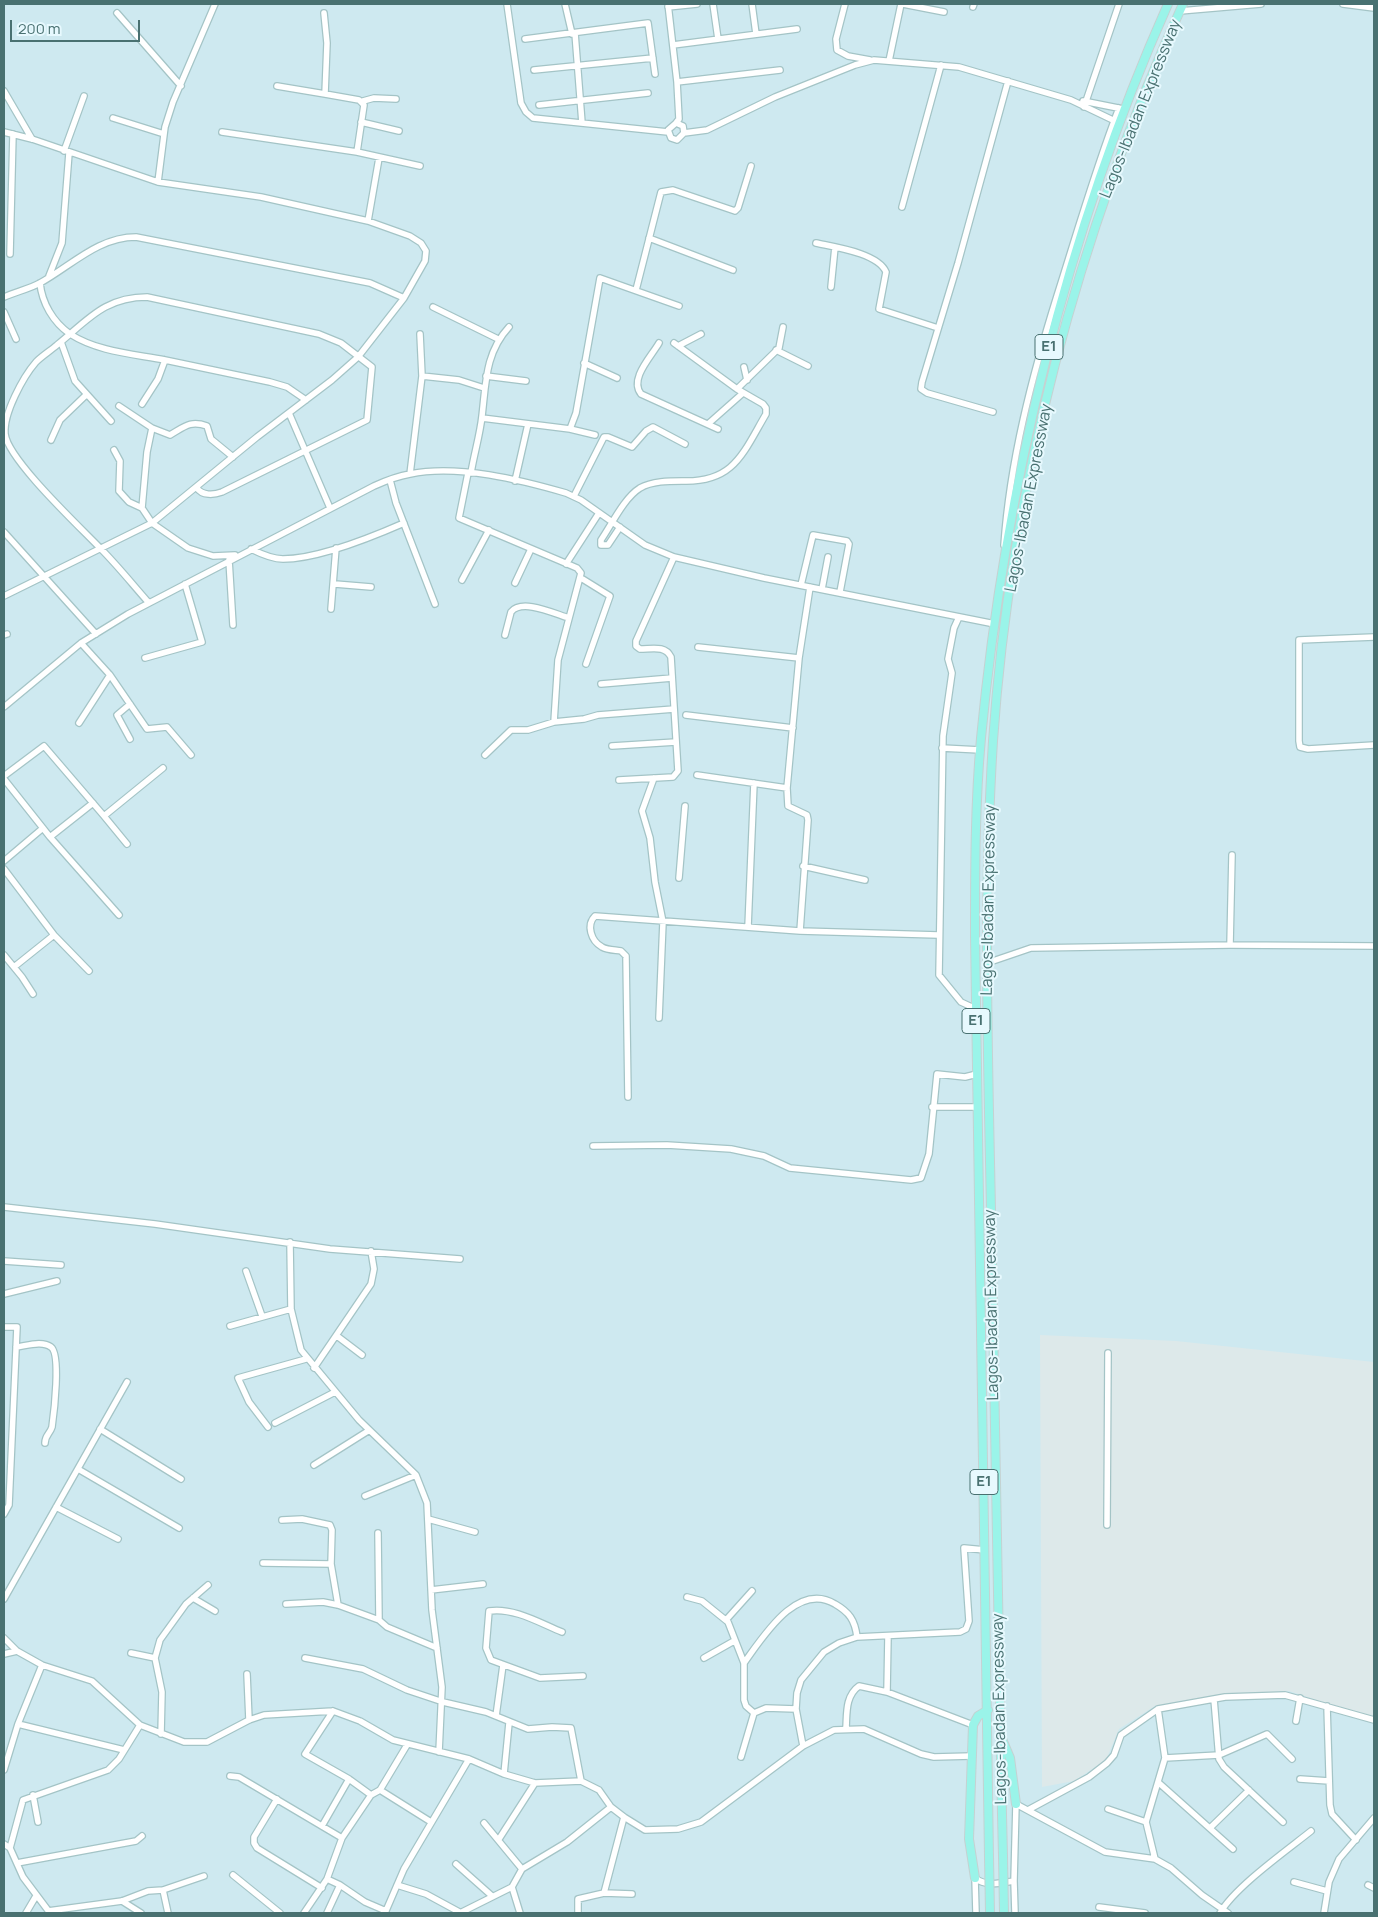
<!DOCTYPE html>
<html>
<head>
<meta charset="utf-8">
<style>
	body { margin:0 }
	#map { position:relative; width:1378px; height:1917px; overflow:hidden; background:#e1f5fb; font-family:Manrope,sans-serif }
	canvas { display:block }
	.frame { position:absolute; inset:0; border:5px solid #497171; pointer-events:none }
	.scale { position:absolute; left:10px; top:20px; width:130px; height:22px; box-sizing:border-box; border:2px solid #497171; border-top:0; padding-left:6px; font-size:15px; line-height:18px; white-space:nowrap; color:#497171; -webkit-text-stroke:4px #e7f9fe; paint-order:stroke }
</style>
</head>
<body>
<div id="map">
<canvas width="1378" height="1917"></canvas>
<div class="frame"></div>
<div class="scale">200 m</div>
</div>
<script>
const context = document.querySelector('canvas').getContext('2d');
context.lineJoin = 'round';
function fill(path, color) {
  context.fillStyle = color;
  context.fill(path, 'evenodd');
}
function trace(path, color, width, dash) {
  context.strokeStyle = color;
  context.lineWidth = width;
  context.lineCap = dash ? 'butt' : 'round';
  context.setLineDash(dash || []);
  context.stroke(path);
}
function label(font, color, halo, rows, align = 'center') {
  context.font = font + ' Manrope,sans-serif';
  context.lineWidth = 4;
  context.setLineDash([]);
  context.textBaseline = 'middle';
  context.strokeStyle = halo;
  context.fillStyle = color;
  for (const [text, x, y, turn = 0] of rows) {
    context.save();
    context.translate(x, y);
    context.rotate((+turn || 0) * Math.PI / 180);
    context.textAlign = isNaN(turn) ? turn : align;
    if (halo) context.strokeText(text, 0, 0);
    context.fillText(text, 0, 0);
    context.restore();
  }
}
const residential = new Path2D(`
	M4,4h1370v1909h-1370z`);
const industrial = new Path2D(`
	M1040,1335l136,6 198,21v357l-85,-28 -77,5 -57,10 -36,23 -13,31 -32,21 -32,6z`);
const minor = new Path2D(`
	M507,4l14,99 5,9 7,6 135,14
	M565,4l7,30
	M668,4l9,78 2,37 -3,4
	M713,4l5,35
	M752,4l4,30
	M845,4l-9,35 1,11 11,6 22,4
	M903,4l41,8
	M1343,4l31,4
	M668,7l29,-3
	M973,7l1,-3
	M1180,11l81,-7
	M117,13l64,73
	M324,13l3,30 -2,51 34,6 5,5 -7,47
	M575,33l7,90
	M525,39l123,-16 7,51
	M673,45l124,-16
	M889,61l12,-57
	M534,70l119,-12
	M677,82l103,-12
	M277,86l48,8
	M4,91l28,48
	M363,101l11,-3 22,1
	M1083,101l40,8
	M539,105l109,-12
	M1084,107l35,-103
	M113,118l51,16
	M361,122l38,9
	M4,132l28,7 126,43 103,15 107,24 42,15 11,7 5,8 -1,10 -21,37 -46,59 -26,23 -75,57 -105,86 -148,73
	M222,132l135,20 63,14
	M684,133l-1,-7 -7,-3 -8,7 3,8 6,2 7,-7 23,-3 68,-33 80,-32 19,-5 85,7 112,33 46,22
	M64,151l20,-55
	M158,182l7,-55 8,-25 42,-98
	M902,207l39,-142
	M368,221l11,-63
	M649,238l84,32
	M816,243c18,4 62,10 70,29l-7,37 59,19
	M10,254l3,-120
	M49,276l13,-33 7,-90
	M40,283c2,20 13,39 30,51 28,18 64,20 95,26 35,7 70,15 105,22l17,5 19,13
	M831,287l4,-40
	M636,290l25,-98 12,-2 62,21 3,-3 13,-42
	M4,297c11,-5 25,-8 36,-14 31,-17 58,-46 96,-46l234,46 34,15
	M433,307l65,32
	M4,312l12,27
	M61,342l14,39 36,40
	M659,343c-8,14 -30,36 -18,51l77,35
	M678,346l23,-12
	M776,350l32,16
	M584,363l33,15
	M744,367l3,13
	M422,376l37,4 25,8
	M486,376l40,5
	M737,389l42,-41 4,-21
	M142,404l16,-25 7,-19
	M119,406l33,22 -5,24 -5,56
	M993,412l-66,-19 -6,-4 1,-7 36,-119 50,-182
	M289,413l41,95
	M482,418l88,11 6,-16 24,-135 79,28
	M708,424l35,-31
	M152,428l18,7c14,-8 20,-15 37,-9l4,13 22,18
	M570,429l25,6
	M51,440l9,-20 26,-25
	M114,450l6,11 -1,30 10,11 13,6 10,15 36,25 25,8 22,-1
	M468,473l-9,45 118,50 4,5 -23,87 -4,62
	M471,473c3,-19 9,-38 11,-57 4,-33 3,-63 27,-89
	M410,474l12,-98 -2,-42
	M390,480l6,23 39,101
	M515,481l13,-57
	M574,496l30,-59h4l24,10 14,-16 7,-4 32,17
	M620,527l-12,18h-7v-5c11,-16 23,-42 39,-52 12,-7 29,-7 42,-7 52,2 61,-28 84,-67v-6l-3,-4 -26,-15 -63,-46
	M4,532l92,102
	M1004,545c6,-84 28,-169 53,-249 20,-63 38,-126 62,-188
	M251,549c10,5 21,10 32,10 36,0 89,-22 121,-36
	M229,560l4,65
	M566,564l33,-51
	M581,578l29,18 -24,68
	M462,580l27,-50
	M515,583l16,-34
	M335,584l36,3
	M801,585l12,-50 34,6 2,3 -9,48
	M822,589l6,-32
	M149,603c-16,-18 -31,-37 -48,-54 -20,-21 -93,-89 -96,-115 -2,-20 18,-57 31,-72 6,-6 14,-11 21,-17 30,-24 47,-48 90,-48l172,37 22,9 31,24 -5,53 -145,72c-8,3 -20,4 -25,-4
	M331,609l5,-61
	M959,617l-5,11 -6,31 4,14 -9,63 -4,239 22,27 15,7
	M4,635l3,-1
	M505,635l6,-23c11,-14 44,2 58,6
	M1374,637l-75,3v101l1,6 8,2 66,-4
	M698,647l101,11
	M145,658l57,-16 -17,-58
	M110,675l37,54 20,-2 24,28
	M601,684l71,-6
	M4,707l77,-64 47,-29 246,-128c11,-5 24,-10 36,-12 48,-10 111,6 156,19l15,7 64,45 29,12 90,21 231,46
	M686,715l107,13
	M79,723l31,-48 -29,-32
	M130,739l-13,-24 13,-11
	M612,746l64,-4
	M942,748l38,2
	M485,755l26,-25h17l26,-8 30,-3 14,-4 76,-6
	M697,775l90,13
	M4,776l40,-30 60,70 59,-48
	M654,778l-12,33 8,27 5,44 8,40 -4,96
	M4,779l46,58 69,78
	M619,780l54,-3 5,-6 -7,-114c-6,-12 -19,-8 -31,-8l-4,-3v-5l38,-84
	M104,816l23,28
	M50,837l43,-34
	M4,861l39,-33
	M803,866l62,14
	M4,869l50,66 35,36
	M679,878l6,-72
	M748,927l6,-144
	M800,931l8,-111 -1,-5 -19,-9 -1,-18 12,-130 11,-71
	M1230,945l2,-90
	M4,955l18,22 11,17
	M987,963l44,-15 199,-3 144,1
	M14,967l40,-32
	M628,1097l-2,-141 -5,-5c-6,-1 -14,-1 -19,-4 -11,-6 -16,-22 -7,-31l205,15 138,4
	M932,1107h46
	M593,1146l74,-1 64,4 33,7 26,12 121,12 10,-2 8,-24 8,-80 28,3 12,-3
	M4,1207l151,17 175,25 130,10
	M290,1242l1,67 10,41 58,70 57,55 11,28 5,107 10,77 -3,65
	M4,1261l57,4
	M246,1271l16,45
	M4,1294l53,-13
	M230,1326l61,-17
	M4,1327h13l-8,178 -5,9
	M337,1336l25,19
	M16,1347c10,-1 26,-7 35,0 10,7 3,66 1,80 -2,7 -7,8 -7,16
	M314,1368l57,-84 3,-15 -3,-18
	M275,1423l60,-31
	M268,1427l-19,-25 -11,-24 68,-19
	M100,1429l81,50
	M314,1465l54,-34
	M78,1469l101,59
	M365,1496l51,-21
	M56,1507l62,32
	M428,1519l47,13
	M282,1520l20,-1 28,6 2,5 -1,34 7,41
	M1107,1525l1,-172
	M378,1533l1,87
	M263,1563l68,1
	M431,1590l52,-6
	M687,1597l15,4 26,21 16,41v37l2,6 8,7
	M193,1598l22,13
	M4,1599l123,-217
	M286,1604l37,-2 15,3 41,15 8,7 50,21
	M726,1620l26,-29
	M562,1632c-22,-9 -49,-25 -73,-21l-3,37 5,12 49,18 43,-2
	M4,1638l13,13 25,14 50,16 48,44 44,17h23l42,-22 15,-5 69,-4 27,10 33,19 76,19 35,15 31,9 46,-2 18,9 12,17 13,10 21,13 33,-1 23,-7 102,-76 31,-16 30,-1 57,25 13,3 38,-1
	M131,1653l24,5
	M4,1654l13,-3
	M305,1658l58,11 44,21 36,12 43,10 42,17 24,-2 19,1 10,53
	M704,1658l30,-17
	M744,1663c19,-26 53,-82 91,-59 14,8 20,16 22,33
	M247,1674l2,46
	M887,1692l1,-56
	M1214,1699l5,60 5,8 59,55
	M1327,1706l3,99 2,9 24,26
	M333,1711l-28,43 44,25 22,16
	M496,1716l7,-51
	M1296,1721l4,-23
	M18,1724l106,26
	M846,1728c1,-14 -1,-32 13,-42l28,6 86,33
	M161,1734l1,-42 -7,-34 5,-18 26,-36 22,-19
	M803,1746l-7,-37 1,-16 4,-13 23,-28 15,-9 18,-6 103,-5 6,-3 3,-8 -5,-73 21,2
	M741,1757l13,-44 12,-5 30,1
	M1165,1758l54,-3 48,-21 25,25
	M4,1770l14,-46 24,-59
	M504,1774l5,-51
	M230,1776l9,1 103,61
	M1300,1779l29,2
	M1159,1783l74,66
	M380,1790l51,32
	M33,1795l5,27
	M277,1799l-23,38v6l3,5 65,40
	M1108,1809l38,13
	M1028,1810l61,-33 18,-14 7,-8 7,-20 37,-26 67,-12 60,-2 89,25
	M484,1823l38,46
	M322,1826l27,-47
	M1210,1828l39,-38
	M499,1839l36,-56
	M4,1844l6,4 13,29 27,36
	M10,1848l13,-48 85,-30 11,-11 21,-34
	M1155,1859l-9,-37 19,-64 -7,-49
	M17,1863l119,-22 6,-5
	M456,1864l36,32
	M233,1875l47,38
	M975,1878c11,9 26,5 39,3l2,-77 89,48 50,7 16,9 31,27 26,18
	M975,1878l1,35
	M327,1879l13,6 -13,28
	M1014,1881l1,32
	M1294,1882l33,9
	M340,1885l25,17 21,9
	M397,1885l29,9 35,19
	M1368,1885l6,3
	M512,1887l8,26
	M163,1890l5,23
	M604,1893l28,1
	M122,1901l19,12
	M1099,1907l46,6
	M48,1911l74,-10 26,-10 15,-1 41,-14
	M26,1913l10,-17
	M304,1913l23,-34 15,-41 29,-43 9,-5 27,-45
	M385,1913l19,-44 65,-110
	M460,1913l52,-26 10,-18 45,-27 44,-35
	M578,1913v-14l26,-6 20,-76
	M1220,1913c15,-26 66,-62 91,-82
	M1324,1913l5,-31 10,-23 35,-41`);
const highway = new Path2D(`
	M1002,1739l8,19 6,46
	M1003,1856c-5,-198 -7,-396 -11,-595 -3,-173 -10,-347 1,-520 17,-251 85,-509 190,-737
	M989,1857l-14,-921c0,-66 0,-132 6,-198 24,-252 84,-503 187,-734
	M975,1878l-6,-39 4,-114 5,-9 10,-6`);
const highwayBridge = new Path2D(`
	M1003,1856l1,57
	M989,1857l1,56`);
const shields = [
	[1049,347,28],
	[976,1021,28],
	[984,1482,28]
];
const shieldNames = [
	["E1",1049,347],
	["E1",976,1021],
	["E1",984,1482]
];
const streetNames = [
	["Lagos-Ibadan Expressway",1141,109,-68],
	["Lagos-Ibadan Expressway",1029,498,-79],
	["Lagos-Ibadan Expressway",989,900,-89],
	["Lagos-Ibadan Expressway",992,1305,-91],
	["Lagos-Ibadan Expressway",1000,1709,-91]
];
fill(residential, '#cee9f0');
fill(industrial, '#dde9ea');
trace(minor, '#a4c4c6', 8);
trace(highway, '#c5d2d2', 10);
trace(minor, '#fff', 5.5);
trace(highway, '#9af4e9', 8);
trace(highwayBridge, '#c5d2d2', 10, []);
trace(highwayBridge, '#9af4e9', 8);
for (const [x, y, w] of shields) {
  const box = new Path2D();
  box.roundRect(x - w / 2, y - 12.5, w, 25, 4);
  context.fillStyle = '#e7f9fe';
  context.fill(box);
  trace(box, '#497171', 1);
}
label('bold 15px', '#497171', null, shieldNames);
label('16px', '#497171', '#e7f9fe', streetNames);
</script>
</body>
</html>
